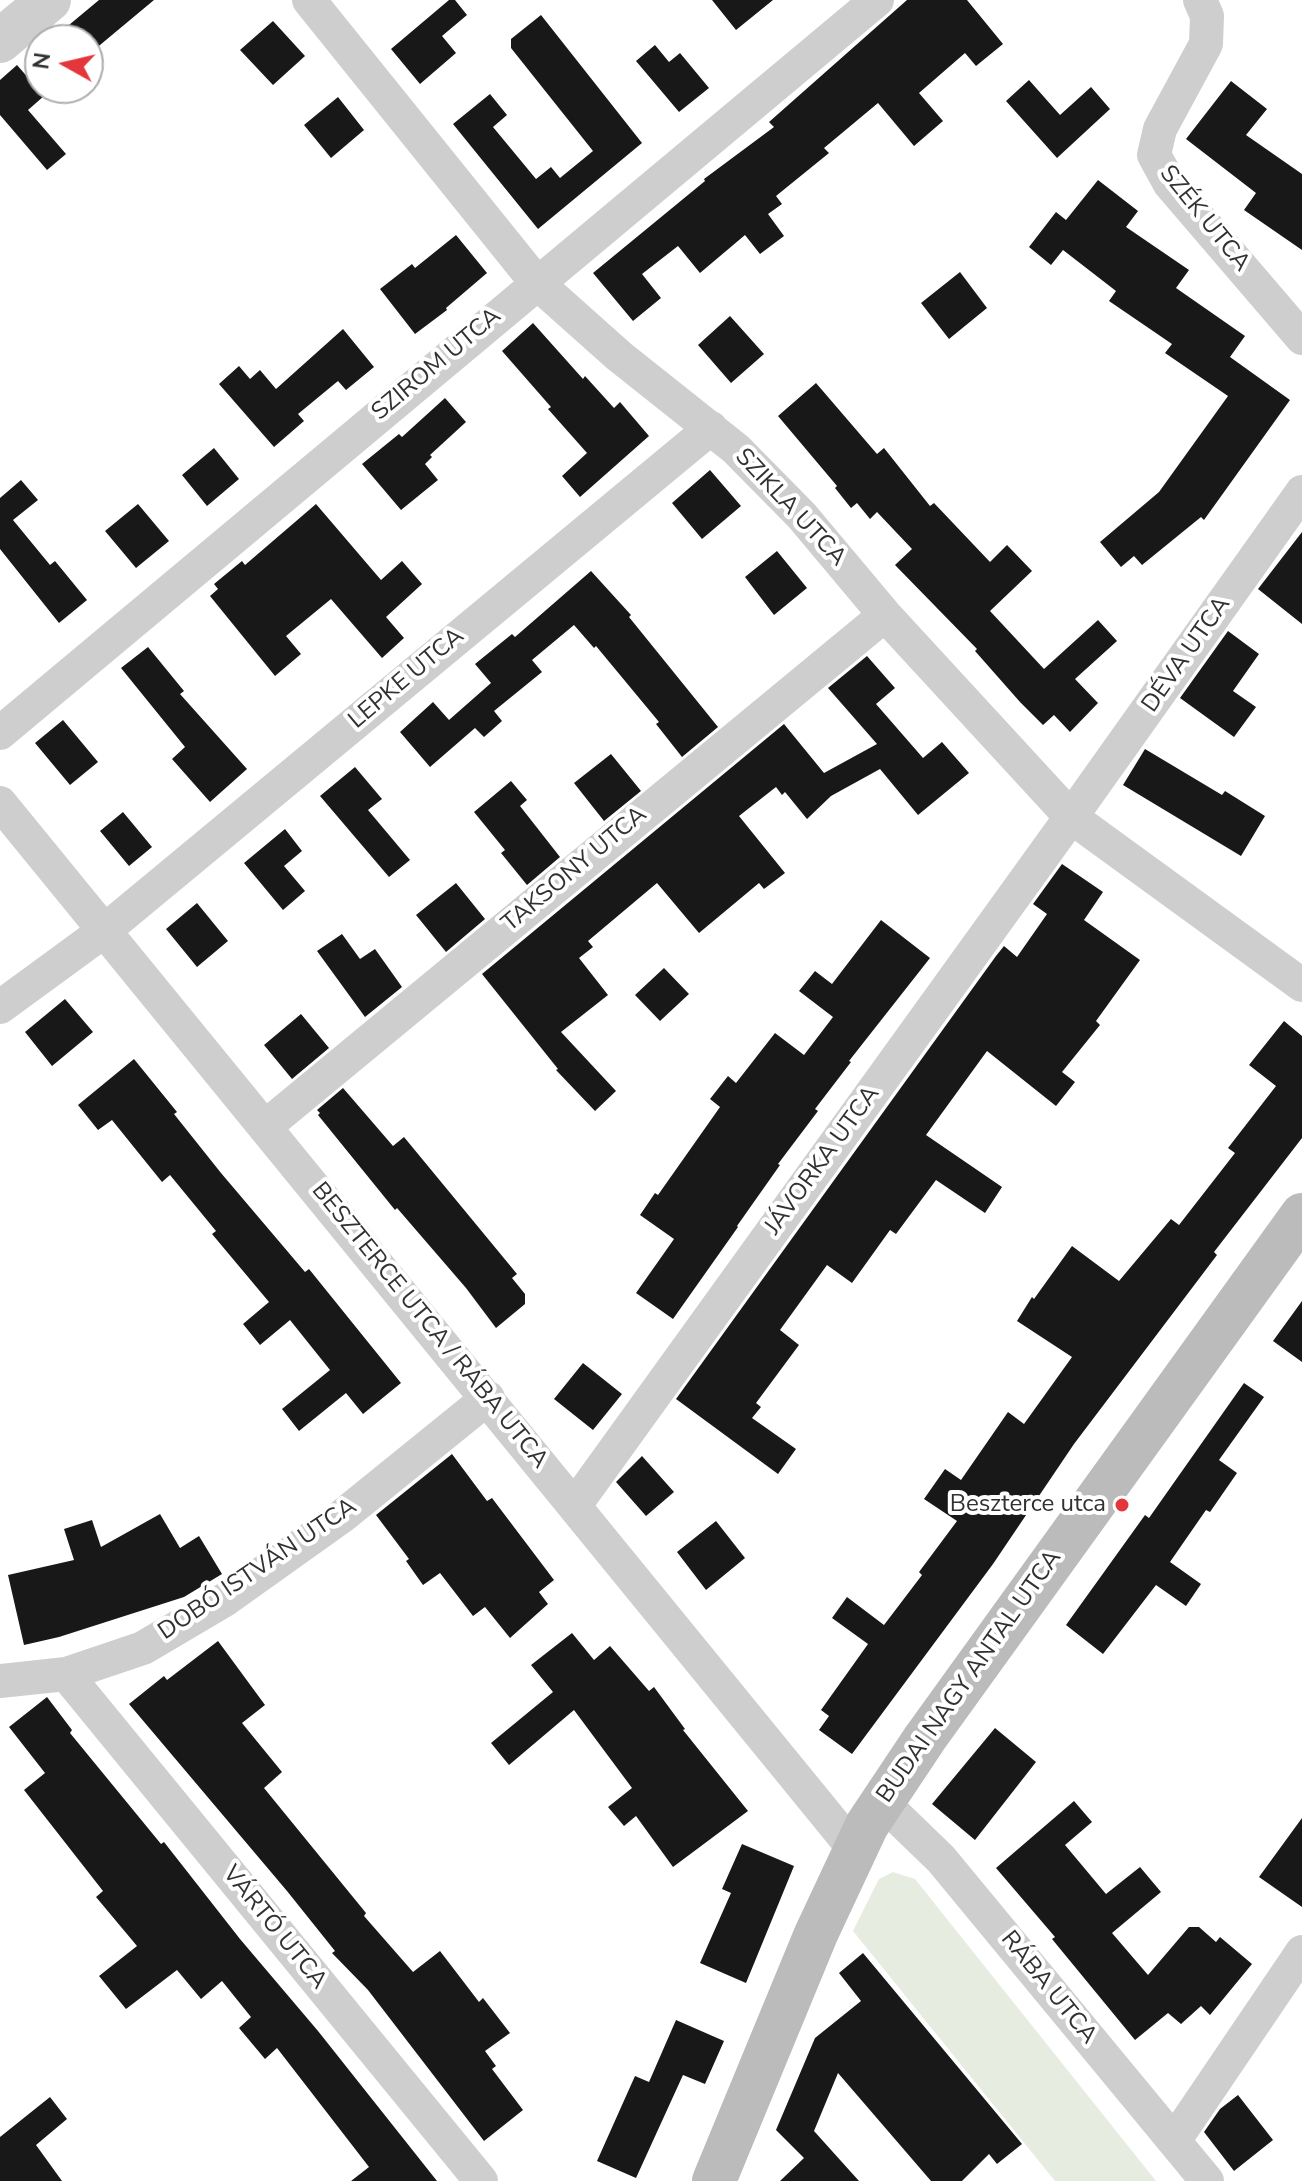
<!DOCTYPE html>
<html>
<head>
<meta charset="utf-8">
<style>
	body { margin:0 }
	#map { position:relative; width:1302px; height:2181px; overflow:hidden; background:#fff; font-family:"Nunito Sans",sans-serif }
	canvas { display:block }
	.north { position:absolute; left:24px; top:24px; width:80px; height:80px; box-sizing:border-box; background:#fff; border:2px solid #adadad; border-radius:50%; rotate:278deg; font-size:22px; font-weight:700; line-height:32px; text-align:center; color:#313131 }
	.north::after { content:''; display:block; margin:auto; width:28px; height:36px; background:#e4373b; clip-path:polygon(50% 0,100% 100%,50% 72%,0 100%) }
</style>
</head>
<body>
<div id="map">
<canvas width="1302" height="2181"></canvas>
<div class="north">N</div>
</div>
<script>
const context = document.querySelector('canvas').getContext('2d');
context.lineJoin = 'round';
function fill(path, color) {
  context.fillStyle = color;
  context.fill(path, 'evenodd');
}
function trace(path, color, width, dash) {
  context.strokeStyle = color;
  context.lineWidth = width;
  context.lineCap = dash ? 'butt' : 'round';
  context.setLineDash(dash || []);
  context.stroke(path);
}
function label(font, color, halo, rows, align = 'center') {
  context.font = font + ' "Nunito Sans",sans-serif';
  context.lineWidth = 8;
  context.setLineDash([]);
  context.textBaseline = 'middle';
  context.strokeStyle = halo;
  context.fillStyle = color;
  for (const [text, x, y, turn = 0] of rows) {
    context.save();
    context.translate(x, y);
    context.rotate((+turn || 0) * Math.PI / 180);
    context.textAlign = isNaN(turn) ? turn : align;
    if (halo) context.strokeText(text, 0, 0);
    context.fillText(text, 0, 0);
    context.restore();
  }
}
const green = new Path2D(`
	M893,1872l22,7 241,302h-101l-202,-250 26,-52z`);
const building = new Path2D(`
	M99,0h55l-66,55v-15h-37z
	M449,0h6l12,15 -25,21 14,17 -36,31 -29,-35z
	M712,0h61l-37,30z
	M907,0h60l36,44 -27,22 -11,-13 -46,40 24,28 -29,25 -36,-43 -54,45 5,5 -53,43 6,8 -14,10 16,22 -24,18 -15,-19 -45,38 -22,-27 -36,28 19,24 -28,23 -40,-48 112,-92 -1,-2 70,-52 -5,-5z
	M541,15l101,128 -104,86 -85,-105 37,-30 17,21 -14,12 43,52 15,-12 9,11 33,-27 -82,-103v-9z
	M273,21l32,35 -32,29 -33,-35z
	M655,45l14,17 11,-9 29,35 -30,24 -43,-51z
	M17,65l27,31 -16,14 38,44 -19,16 -47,-55v-35z
	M1029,80l31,35 31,-28 19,22 -53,49 -51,-57z
	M1231,81l36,28 -21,26 56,39v76l-58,-40 12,-17 -70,-54z
	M338,97l26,33 -33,28 -27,-33z
	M1098,180l40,31 -12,16 63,43 -13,18 69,48 -15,21 60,43 -86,120 -3,-3 -59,48 -8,-9 -13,11 -21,-25 59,-50 69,-96 -63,-43 7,-9 -63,-43 7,-10 -53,-41 -12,15 -22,-18 27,-35 10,8z
	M456,235l31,38 -41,35 1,2 -32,24 -35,-45 32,-25 3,4z
	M960,272l27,36 -38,31 -28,-36z
	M730,316l34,38 -33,29 -33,-38z
	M533,323l50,56 2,-3 29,32 6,-6 29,34 -69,61 -18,-21 25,-23 -39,-44 3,-2 -49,-56z
	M343,329l31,38 -28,23 -8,-9 -40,33 6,7 -30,26 -55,-63 20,-18 11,13 10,-9 16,19z
	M816,383l61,71 7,-6 46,58 4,-3 56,59 17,-17 25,26 -42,40 54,58 54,-49 19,21 -42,38 23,24 -28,29 -16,-17 -11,10 -23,-23 -45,-51 2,-2 -82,-84 17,-16 -35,-37 -7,7 -13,-16 -6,5 -16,-20 2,-2 -59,-70z
	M445,398l21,24 -36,33 2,2 -7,7 13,16 -37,30 -39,-46 37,-30 3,3z
	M214,448l25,31 -32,27 -25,-31z
	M710,470l31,36 -39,33 -30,-36z
	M21,480l17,20 -25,20 37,45 5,-4 32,39 -28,23 -59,-74v-51z
	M138,504l31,37 -33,27 -31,-37z
	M316,504l65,76 21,-19 20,23 -36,33 18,21 -22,20 -51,-59 -45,37 15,18 -26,22 -65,-80 8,-7 -4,-5 28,-23 3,4z
	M1302,532v92l-44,-35z
	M777,551l30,37 -33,27 -29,-38z
	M591,571l40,44 -2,2 89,110 -36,30 -26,-33 3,-2 -63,-76 -2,2 -20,-23 -42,35 10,12 -48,39 8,10 -18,16 -9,-9 -45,39 -30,-35 33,-30 16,18 42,-37 -16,-19 37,-30 3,3z
	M1228,631l31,23 -26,37 23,16 -22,30 -54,-39z
	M148,647l36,44 -4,3 67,75 -37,33 -38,-43 13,-12 -64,-79z
	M867,656l28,32 -19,16 47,54 19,-16 27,31 -51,42 -38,-46 -49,27 -24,23 -22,-27 -3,3 -6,-8 -37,29 46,57 -21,16 -5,-6 -60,50 -42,-50 -69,58 5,6 -14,11 29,37 -47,37 55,59 -21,20 -39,-41 2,-1 -76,-95 302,-250 40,49 53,-29 -49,-56z
	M63,720l35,42 -28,23 -35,-42z
	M1145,749l77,46 3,-4 40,25 -24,40 -118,-71z
	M611,754l30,37 -37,30 -30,-38z
	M355,767l27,32 -14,11 42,50 -21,17 -69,-81z
	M511,781l16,19 -7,6 40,51 -33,28 -26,-32 4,-3 -31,-38z
	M123,812l29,35 -23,19 -29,-35z
	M285,829l17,22 -18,15 21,25 -22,19 -39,-47z
	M1062,864l41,28 -19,28 56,40 -44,61 4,4 -38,47 13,10 -19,24 -69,-55 -61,84 76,52 -17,26 -49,-33 -40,54 -6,-4 -38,53 -25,-18 -47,65 19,15 -43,58 5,4 -9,11 44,31 -18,25 -102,-75 320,-443 8,-10 13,11 30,-43 -14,-10z
	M456,883l29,36 -39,33 -30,-37z
	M197,903l31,38 -31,26 -31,-38z
	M881,920l49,38 -81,103 2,1 -36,47 3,2 -40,53 2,1 -43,61 1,1 -65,92 -37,-26 38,-54 -34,-24 15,-22 3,2 62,-88 -10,-8 18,-23 8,7 39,-50 29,22 29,-38 -34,-26 16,-20 17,13z
	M342,934l18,25 15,-10 27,38 -37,30 -48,-66z
	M664,968l25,26 -29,27 -25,-26z
	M65,999l28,33 -41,34 -27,-34z
	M301,1014l28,34 -37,31 -28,-34z
	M1284,1021l18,15v102l-88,114 3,3 -143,189 -81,120 -141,190 -33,-24 10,-14 -8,-6 47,-66 -36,-26 15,-21 37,28 38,-50 -3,-3 38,-51 -33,-22 21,-30 16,11 47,-68 16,12 48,-67 -55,-36 15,-24 2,2 38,-53 47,35 52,-62 8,6 56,-72 -7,-5 48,-62 -27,-21z
	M134,1059l43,53 -3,2 47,59 84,99 4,-3 92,114 -38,31 -17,-21 -47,38 -17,-22 48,-39 -40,-50 -30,25 -17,-21 26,-22 -57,-68 4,-3 -46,-56 -8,7 -50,-62 -14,10 -20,-25z
	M343,1088l50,58 11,-9 113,137 -5,4 13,16v10l-29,24 -30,-40 -69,-80 -2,2 -77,-95 2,-2 -3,-3z
	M1302,1301v61l-29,-21z
	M583,1363l39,31 -29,36 -39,-31z
	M1244,1383l20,14 -45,63 18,13 -27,39 -4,-2 -36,52 31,22 -15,22 -30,-21 -53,69 -37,-29 79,-110 4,3z
	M452,1454l35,47 5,-3 62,82 -15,12 9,12 -38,34 -25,-31 -12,9 -33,-43 -17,12 -17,-24 3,-2 -33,-44z
	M642,1456l32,36 -28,24 -30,-34z
	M160,1514l20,34 19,-12 23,38 -38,23 -125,40 -35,8 -16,-70 66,-15 -10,-31 28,-9 9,27z
	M716,1521l29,37 -39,32 -29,-38z
	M572,1633l22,27 16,-14 39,45 5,-4 31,42 -2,1 65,81 -75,56 -37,-51 -12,10 -16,-19 24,-19 -58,-78 -65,55 -18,-22 62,-51 -22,-27z
	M218,1641l47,64 -23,18 40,49 -18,16 102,125 -2,3 49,56 27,-21 39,51 4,-4 27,35 -25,18 11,15 -4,3 31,41 -39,31 -116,-151 -36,-37 3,-2 -48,-60 -158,-187 35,-28 3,4z
	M47,1697l25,33 -2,3 91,111 3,-2 76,97 78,92 119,150h-86l18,-14 -92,-119 -12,11 -26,-31 12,-11 -29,-36 -21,18 -24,-29 -51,39 -27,-33 38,-30 -41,-49 7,-6 -79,-101 21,-17 -36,-46z
	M995,1728l41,34 -61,78 -43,-36z
	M1074,1801l18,21 -27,23 41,49 34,-27 21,25 -49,41 36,42 41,-48h10l17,15 4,-5 32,27 -42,51 -9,-9 -20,18 -13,-11 -33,27 -83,-101 3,-2 -59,-69z
	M1302,1818v89l-43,-30z
	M742,1844l52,22 -48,117 -46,-20 31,-70 -9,-4z
	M863,1953l159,191 -25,20 -8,-10 -27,27h-31l-93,-108 -24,58 45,50h-79l24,-23 -28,-28 39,-92 46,-37 -22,-28z
	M676,2020l48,21 -19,43 -22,-9 -47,103 -39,-17 38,-85 14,6z
	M1238,2095l35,45 -39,31 -30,-39 16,-23z
	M50,2097l17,22 -31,26 26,36h-62v-44z`);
const minor = new Path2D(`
	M309,0l227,282 83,74 117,93 66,67 83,99 186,202 231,168
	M1200,0l7,16 -1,28 -46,85 -6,26 16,29 132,154
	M0,733l877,-733
	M0,803l855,1047
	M0,1007l104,-76 607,-503
	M266,1126l619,-511
	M575,1505l496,-688 231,-325
	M66,1674l415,507
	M0,1681l66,-7 77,-26 83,-49 115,-82 147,-119
	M882,1802l59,57 266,322
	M1174,2141l128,-189`);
const tertiary = new Path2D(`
	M0,41l49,-41`);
const secondary = new Path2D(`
	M714,2181l102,-247 51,-109 58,-87 377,-523`);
const markers = [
	[1122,1505,8,"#e4373b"]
];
const streetNames = [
	["SZÉK UTCA",1204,219,51],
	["SZIROM UTCA",437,365,-40],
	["SZIKLA UTCA",790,508,47],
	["DÉVA UTCA",1187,655,-55],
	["LEPKE UTCA",407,679,-40],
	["TAKSONY UTCA",575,870,-40],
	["JÁVORKA UTCA",823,1161,-54],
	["BESZTERCE UTCA / RÁBA UTCA",429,1326,51],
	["DOBÓ ISTVÁN UTCA",258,1570,-34],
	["BUDAI NAGY ANTAL UTCA",970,1677,-55],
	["VÁRTÓ UTCA",274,1928,51],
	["RÁBA UTCA",1048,1988,51]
];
const poiNames = [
	["Beszterce utca",1106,1505]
];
fill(green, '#e6ede0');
fill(building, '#181818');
trace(minor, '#cecece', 34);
trace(tertiary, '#cecece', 44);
trace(secondary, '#bbb', 44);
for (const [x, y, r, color] of markers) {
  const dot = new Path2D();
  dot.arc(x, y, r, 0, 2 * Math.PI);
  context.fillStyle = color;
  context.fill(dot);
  trace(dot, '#fff', 3);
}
label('24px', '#313131', '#fff', streetNames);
label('24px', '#313131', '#fff', poiNames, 'right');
</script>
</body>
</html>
